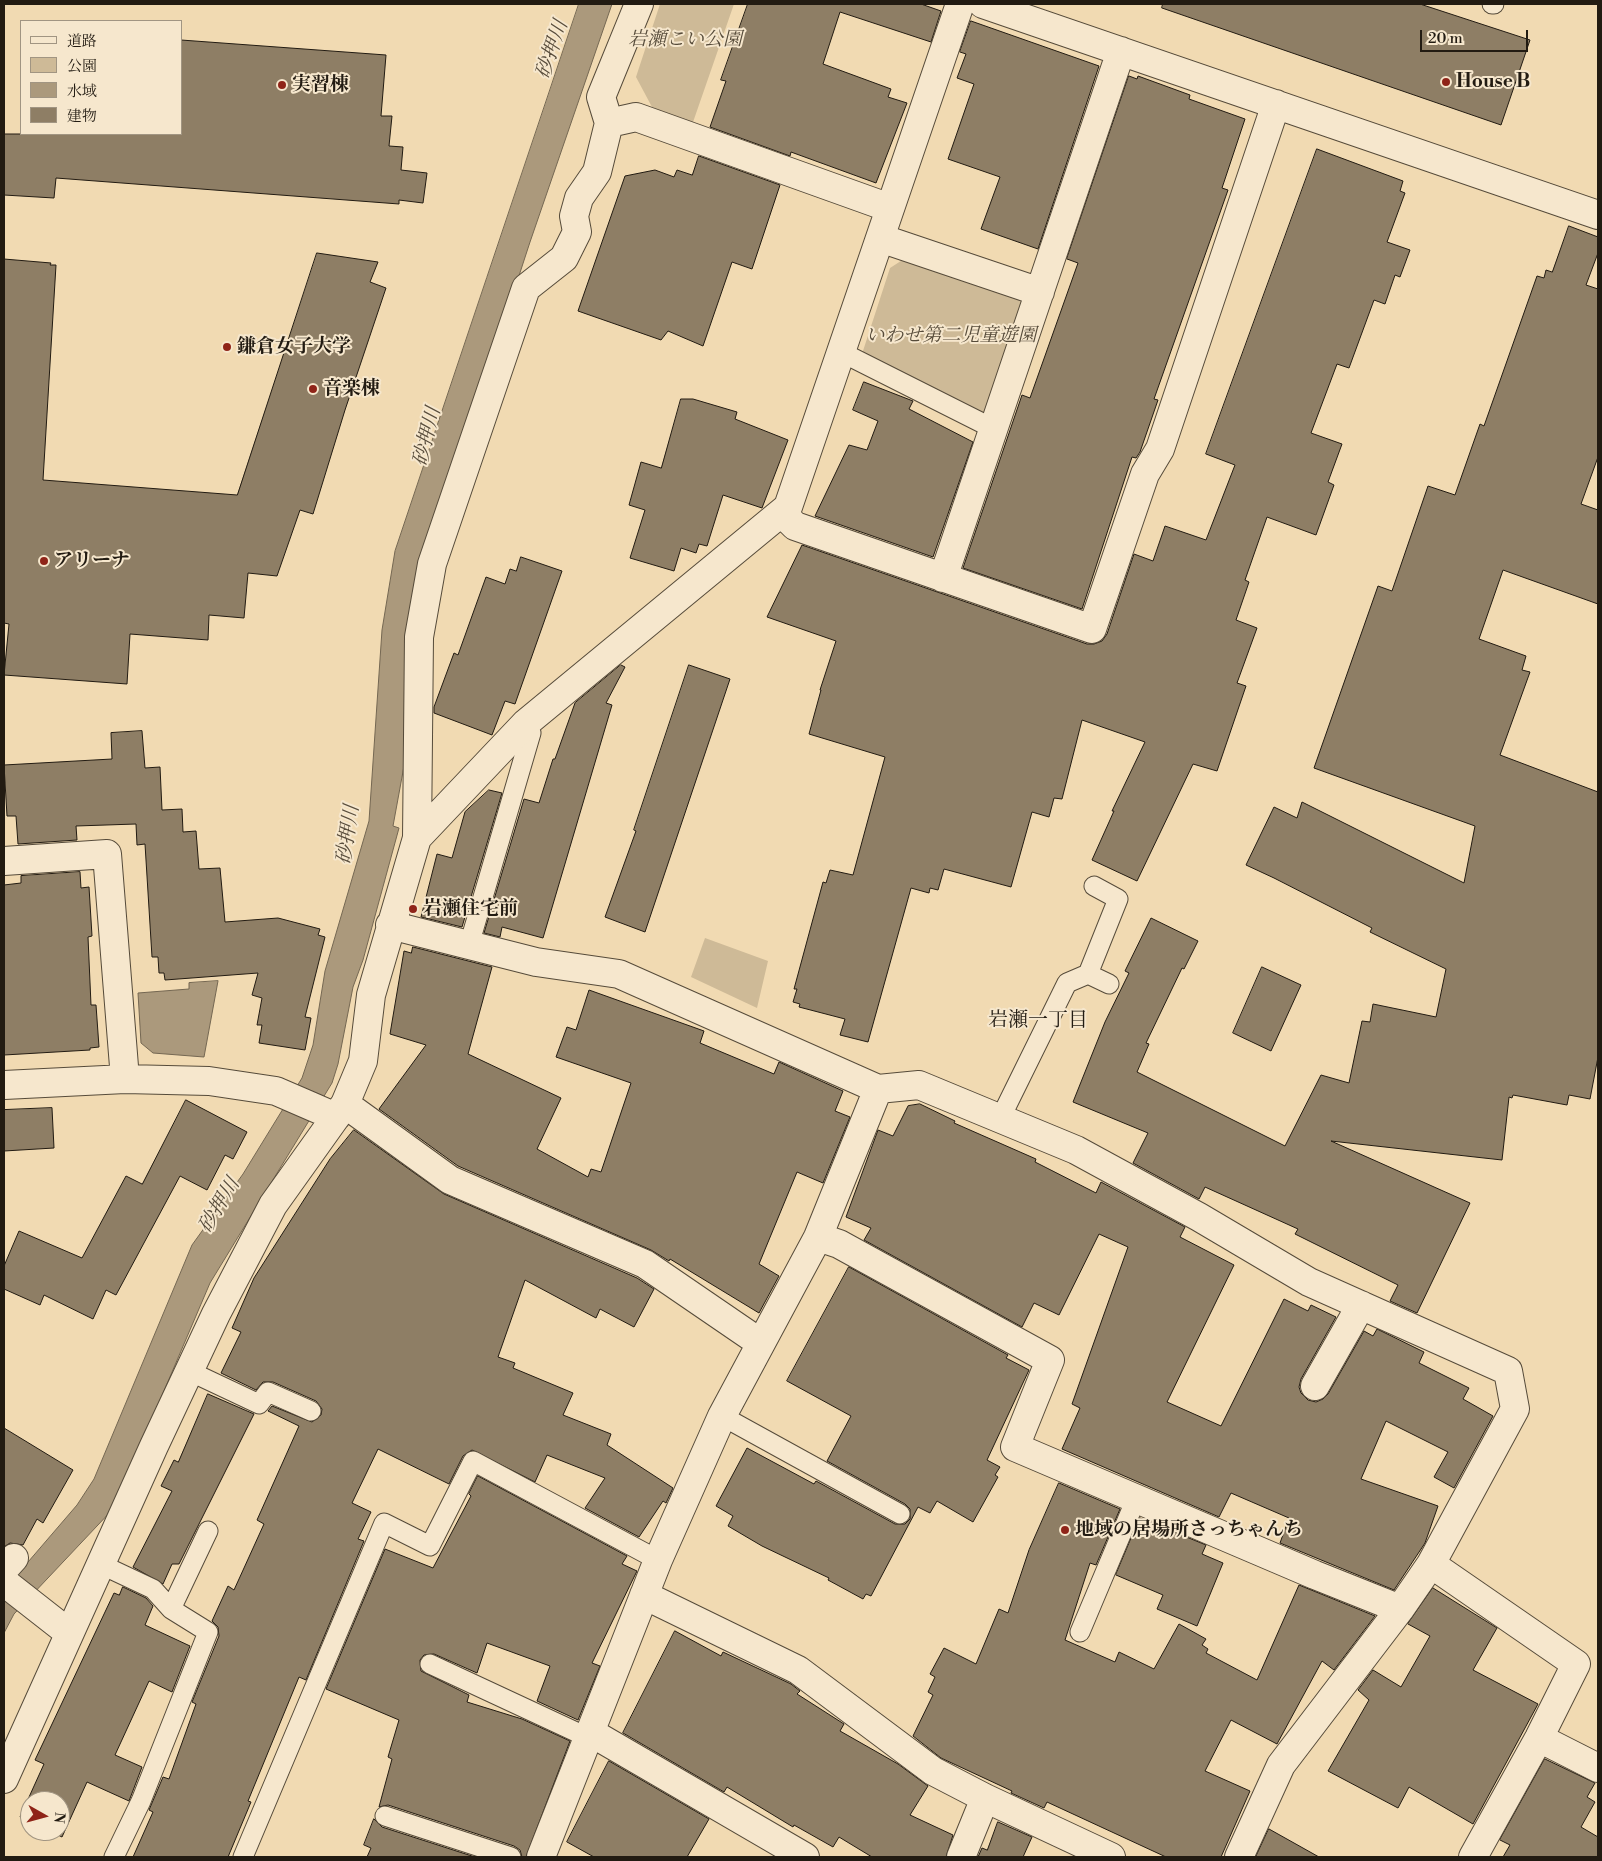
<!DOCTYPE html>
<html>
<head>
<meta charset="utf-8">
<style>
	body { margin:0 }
	#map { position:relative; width:1602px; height:1861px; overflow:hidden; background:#f1dab2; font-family:"Libre Bodoni","Noto Serif JP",serif }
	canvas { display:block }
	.frame { position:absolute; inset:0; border:5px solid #221b12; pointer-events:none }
	.legend { position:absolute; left:20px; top:20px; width:162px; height:115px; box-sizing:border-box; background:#f6e7cd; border:1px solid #a19582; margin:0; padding:6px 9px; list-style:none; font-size:15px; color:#221b12 }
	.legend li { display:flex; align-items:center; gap:10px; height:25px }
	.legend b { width:25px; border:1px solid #a19582 }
	.north { position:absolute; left:20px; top:1791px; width:50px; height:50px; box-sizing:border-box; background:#f6e7cd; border:1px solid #a19582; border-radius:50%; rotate:97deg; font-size:14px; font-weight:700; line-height:20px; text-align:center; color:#221b12 }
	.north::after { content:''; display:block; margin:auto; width:18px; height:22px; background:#8f2418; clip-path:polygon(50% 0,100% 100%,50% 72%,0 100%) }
	.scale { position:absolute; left:1420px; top:30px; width:108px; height:22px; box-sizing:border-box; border:2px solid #221b12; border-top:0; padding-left:6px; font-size:15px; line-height:18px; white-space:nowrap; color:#221b12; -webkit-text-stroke:4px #f6e7cd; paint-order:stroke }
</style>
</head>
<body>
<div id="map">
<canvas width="1602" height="1861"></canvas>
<div class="frame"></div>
<ul class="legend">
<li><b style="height:6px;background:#f6e7cd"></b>道路</li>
<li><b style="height:14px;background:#ceba97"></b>公園</li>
<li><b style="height:14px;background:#ab997c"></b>水域</li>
<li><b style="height:14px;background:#8e7e65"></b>建物</li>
</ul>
<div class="north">N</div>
<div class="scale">20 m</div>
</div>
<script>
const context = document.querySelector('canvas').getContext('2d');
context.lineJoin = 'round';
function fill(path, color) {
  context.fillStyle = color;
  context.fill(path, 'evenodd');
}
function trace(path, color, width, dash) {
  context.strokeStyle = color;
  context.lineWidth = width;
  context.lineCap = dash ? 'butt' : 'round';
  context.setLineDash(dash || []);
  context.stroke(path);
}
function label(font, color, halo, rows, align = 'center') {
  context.font = font + ' "Libre Bodoni","Noto Serif JP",serif';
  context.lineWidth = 4;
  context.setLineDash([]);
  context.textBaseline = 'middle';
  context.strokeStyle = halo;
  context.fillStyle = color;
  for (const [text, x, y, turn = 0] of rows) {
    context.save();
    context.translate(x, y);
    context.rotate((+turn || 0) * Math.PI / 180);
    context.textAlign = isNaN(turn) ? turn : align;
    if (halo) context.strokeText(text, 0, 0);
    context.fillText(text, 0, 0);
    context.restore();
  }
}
const green = new Path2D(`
	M660,4h74l-42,121 -40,-18 -16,-30z
	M904,259l122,41 -38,118 -126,-64 28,-86z
	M705,938l63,23 -11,47 -66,-31z`);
const water = new Path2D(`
	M579,4h33l-82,238 -109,334 -17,190 -11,60 6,2 -36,132 -10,27 -15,77 -6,19 -122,200 -96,225 -100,106 -10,19v-43l73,-85 17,-26 98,-234 51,-71 59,-96 11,-33 12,-74 44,-150 13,-191 13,-79z
	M218,981l-14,76 -51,-4 -12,-10 -3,-50 51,-4v-6z`);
const building = new Path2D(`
	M748,4h173l20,7 -10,31 -91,-30 -17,52 68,25 -3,8 19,6 -31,80 -85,-31 -1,4 -80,-29 16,-46 -5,-1z
	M1163,4h257l110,36 -29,85 -339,-117z
	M971,21l128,45 -61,183 -57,-20 19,-52 -52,-18 26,-75 -17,-6 9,-24 -6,-2z
	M181,40l205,15 -5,61h11l-3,30 14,1 -2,23 26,3 -4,30 -24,-3v4l-343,-26 -2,20 -50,-3v-61h177z
	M1129,76l8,3 1,-3 52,19 -1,4 56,20 -23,69 6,2 -74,209 4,1 -18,52 -4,6 -4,-1 -50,152 -119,-41 59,-173 8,3 48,-135 -11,-4z
	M1317,149l86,32 -3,10 5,2 -18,49 23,8 -10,27 -5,-2 -10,29 -11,-4 -25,68 -12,-4 -26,69 31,11 -14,38 6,3 -18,50 -49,-18 -22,63 4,2 -13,38 21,8 -20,55 9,3 -29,85 -24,-7 -56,117 -45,-21 22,-49h-2l33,-69 -63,-22 -20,79 -8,-1 -5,19 -17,-5 -21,75 -67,-18 -6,21 -8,-2 -1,5 -18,-5 -43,154 -28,-7 5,-16 -46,-12 1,-3 -7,-2 4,-13h-3l29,-107 3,1 4,-13 23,5 32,-118 -76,-23 12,-44h-1l16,-49 -69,-24 35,-72 285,99h7l8,-3 5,-7 27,-80 19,7 12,-35 41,14 29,-75 -29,-11z
	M699,156l81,29 -28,84 -20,-7 -29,84 -35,-15 -7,9 -83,-29 47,-135 30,-6 19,7 3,-7 15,5z
	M1569,226l29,11v16l-12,32 12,4v168l-17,47 17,6v94l-95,-34 -24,69 47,17 -4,14 8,2 -30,83 98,37v265l-8,42 -21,-4 -2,10 -54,-10 -1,3 -3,-1 -7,63 -171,-19 139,62 -53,110 -27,-12 8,-16 -103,-51 3,-5 -93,-42 -6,12 -66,-36 15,-30 -75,-31 32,-80 24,-49 -4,-2 26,-53 47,23 -14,28 -2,-1 -36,75 3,1 -12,28 148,74 36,-71 28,8 13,-62 8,1 3,-18 63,13 10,-48 -76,-37 2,-4 -98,-50 -28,-13 28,-58 23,11 5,-16 162,81 11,-57 -161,-58 64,-182 14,5 36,-105 27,9 25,-71 4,2 53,-150 7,2 2,-8 6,2z
	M317,253l61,9 -8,20 16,6 -41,122 -32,104 -13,-4 -23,66 -29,-3 -4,45 -35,-3 -1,25 -78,-6 -3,50 -123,-9 5,-51 -5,-1v-364l47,4 -1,2h6l-13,215 194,15z
	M864,382l49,19 -4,8 64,33 -40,115 -118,-41 34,-71 18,5 11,-29 -25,-11z
	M681,399h12l44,13 -2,7 53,21 -26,68 -39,-13 -16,51 -8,-2 -3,9 -15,-5 -7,23 -44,-13 15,-48 -16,-5 12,-43 20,6z
	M521,557l41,14 -47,133 -10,-3 -13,34 -58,-22v-6l20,-54 4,2 28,-78 19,7 5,-15 6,2z
	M621,665l4,2 -19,36 6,2 -69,233 -41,-11 -2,10 -16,-4 40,-134 15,4 14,-44h2l20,-56z
	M689,665l41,14 -85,253 -40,-15 31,-86 -2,-1z
	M142,731l3,37 15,-1 2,43 20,-1 1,23 13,-1 3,38 21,-1 5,54 53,-4 42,11 -2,6 7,2 -20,80 6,1 -6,32 -46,-7 3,-18h-5l5,-27 -10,-3 6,-22 -93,7 -1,-7h-5l-1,-16h-6l-7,-113 -8,1 -1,-21 -60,2 1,14 -59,4 -2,-28h-9l-3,-51 108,-6 -1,-26z
	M489,790l13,3 -40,134 -41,-10 16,-63 15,4 13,-46z
	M80,872l1,16 8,-1 3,49 -4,1 3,68h5l3,42 -9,1v2l-86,5v-170l17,-2v-7z
	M413,947l79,20 -24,87 93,44 -24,51 51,28 3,-8 10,3 30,-89 -75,-26 11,-30 9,3 13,-40 115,41 -4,12 74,31 5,-12 64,29 -8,20 15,6 -27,66 -26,-11 -38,92 20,12 -20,37 -89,-54 -1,2 -18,-11 -193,-84 -79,-57 47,-64 -36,-11 14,-83 7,2z
	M1262,967l39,18 -30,66 -38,-18z
	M186,1100l61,32 -14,27 -8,-4 -18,35 -27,-14 -64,119 -10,-5 -13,29 -49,-24 -4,10 -36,-16v-23l15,-35 63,27 44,-82 16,8z
	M920,1104l35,17 -1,2 82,36 -1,3 61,31 5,-11 84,45 -5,10 54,28 -67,137 54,24 63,-127 24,12 3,-6 25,12 -35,62 -2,8 2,6 7,7 8,2 7,-3 5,-5 36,-63 9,5 4,-7 47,23 -5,11 50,25 -6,11 30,17 -39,72 -20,-11 14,-25 -62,-31 -25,58 77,27 -13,37 -31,47 -114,-47 9,-25 -58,-25 -12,24 -157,-68 18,-41 -8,-4 56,-157 -29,-13 -40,81 -25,-12 -12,24 -158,-87 7,-12 -25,-11 32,-87 15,6 15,-30z
	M52,1108l2,40 -50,3v-41z
	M354,1130l90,64 193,84 17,11 -20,38 -34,-18 -4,9 -71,-38 -27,77 17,6 -2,5 60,25 -10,22 48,19 -4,11 66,43 -7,15 -3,-2 -24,36 -54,-29 20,-30 -58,-23 -12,27 -63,-32 -9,6 -14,28 -71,-35 -26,54 19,9 -13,27 6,2 -58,139 -7,-3 -51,124 3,1 -23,55h-95l20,-45 -4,-2 14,-33 6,2 27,-75 -4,-2 27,-66 -1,-9 -6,-6 16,-35 6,4 30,-66 -7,-4 42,-94 -31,-15 4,-5 40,16 9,-7 1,-6 -6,-8 -43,-19h-10l-7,8 -35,-17 20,-41 -9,-4 22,-50 76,-119z
	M849,1267l159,88 -2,3 23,12 -42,90 13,7 -5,8 3,2 -25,45 -36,-21 -7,12 -12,-6 -47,89 -5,-2 -3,5 -35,-19 1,-2 -67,-32 -34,-20 5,-10 -17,-10 31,-58 67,36 2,-3 79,43h10l5,-5v-10l-5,-5 -78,-43 24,-45 -64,-35z
	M208,1394l46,20 -75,150h-7l-9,20 -30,-17 39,-76 -11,-5 13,-26 4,2z
	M4,1428l69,42 -30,53 -6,-4 -14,26 -13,-2 -6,4z
	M478,1476l149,80 -5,8 15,7 -45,92 8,3 -22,54 -41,-19 13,-35 -63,-23 -10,30 -43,-19 -10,1 -4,5 1,11 48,24 -2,7 55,17 48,22 -44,116h-4l-2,-7 -6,-4 -126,-41 -9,2 13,-48 -4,-2 11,-37 -73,-31 59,-140 48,19 38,-72 -2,-2z
	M1059,1483l61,26 -24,56 -6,-2 -25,77 50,22 4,-10 35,17 25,-45 27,15 -4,6 6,4 -2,4 51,27 42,-95 76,31 -41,54 -12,-9 -45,83 -46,-24 -26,51 45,20 -29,66h-55l-119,-55 -3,6 -33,-15 1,-2 -71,-33 -28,-22 20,-41 -5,-3 7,-15 -5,-3 14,-26 32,16 23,-55 9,4 21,-63z
	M1140,1518l66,27 -4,9 21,9 -26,63 -40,-17 6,-14 -47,-20z
	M123,1587l23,11 7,8 -8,19 45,21 -18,46 -23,-11 -34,74 27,12 -13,34 -42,-19 -25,55 -12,-6h10v-30h-30v21l-10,-5 24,-53 -9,-4 79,-167 5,2z
	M1433,1588l64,40 -24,42 65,34 -65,120 -64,-37 -11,21 -70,-37 41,-71 -11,-10 15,-20 28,17 29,-51 -22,-12z
	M675,1631l46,25 2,-4 68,32 9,7 -3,3 47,30 -4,7 58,33 30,22 -18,29 43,20 -7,22h-74l-33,-20 -6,10 -39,-22 -1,2 -66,-40 -3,5 -101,-59z
	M1545,1759l50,24 -8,14 8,5 -14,25 17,10v20h-95l7,-12 -10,-5z
	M609,1761l100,58 -22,38h-93l-27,-15z
	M374,1819l8,8 93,30h-108l4,-9 -7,-3z
	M998,1822l34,15 -9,20h-45l4,-9 5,2z
	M1269,1829l50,28h-63z`);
const service = new Path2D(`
	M1492,4h2
	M841,352l153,77
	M469,945l62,-212 -5,-10
	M1088,974l21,10
	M1000,1119l67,-136 21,-9 30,-75 -24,-13
	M189,1371l70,33 9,-12 43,19
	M722,1416l178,98
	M102,1565l51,24 18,20 37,23 -67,169 -27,56
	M171,1609l37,-78
	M1080,1632l56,-133
	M430,1664l159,74
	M385,1816l126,41
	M243,1857l141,-334 46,23 43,-85 185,99`);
const minor = new Path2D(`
	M983,4l615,211
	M609,123l27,-6 254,91
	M880,238l160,54
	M782,513l13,13 297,103 53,-155 15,-25 116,-345
	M943,578l178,-527
	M417,838l109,-115 262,-216 172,-503
	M4,861l103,-7 18,225
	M390,925l146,37 83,12 259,115 41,-4 157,65 123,67 110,65 199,89 7,38 -84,155 -31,45 -119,156 -42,92
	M4,1085l121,-6 84,2 67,10 60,26
	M345,1104l105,76 195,84 114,78
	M818,1237l21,7 211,116 -35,87 300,128 85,34
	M1315,1386l46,-81
	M1431,1564l145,100 -37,74 -66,119
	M4,1569l10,-11
	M4,1582l65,51
	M644,1595l154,75 135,101 52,27 126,59
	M590,1732l215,125
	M1539,1738l59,30
	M4,1779l150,-333 62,-132 57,-109 72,-101 18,-43 8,-66 46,-157 2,-201 13,-73 94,-276 38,-30 13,-26 -3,-16 5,-18 18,-26 12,-49 -8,-26 38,-93
	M541,1857l117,-297 64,-144 96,-179 60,-148
	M961,1857l24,-59`);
const markers = [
	[1446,82,5,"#8f2418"],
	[282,85,5,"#8f2418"],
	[227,347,5,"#8f2418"],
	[313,389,5,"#8f2418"],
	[44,561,5,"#8f2418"],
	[413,909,5,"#8f2418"],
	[1065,1530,5,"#8f2418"]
];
const parkNames = [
	["岩瀬こい公園",685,40],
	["いわせ第二児童遊園",951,336]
];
const poiNames = [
	["House B",1456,82],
	["実習棟",292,85],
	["鎌倉女子大学",237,347],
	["音楽棟",323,389],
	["アリーナ",54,561],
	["岩瀬住宅前",423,909],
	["地域の居場所さっちゃんち",1075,1530]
];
const waterNames = [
	["砂押川",553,50,-71],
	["砂押川",428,437,-76],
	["砂押川",349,835,-82],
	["砂押川",220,1206,-59]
];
const neighbourhoodNames = [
	["岩瀬一丁目",1038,1021]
];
fill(green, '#ceba97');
fill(water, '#ab997c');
trace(water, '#746752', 1);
fill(building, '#8e7e65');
trace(building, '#221b12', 1);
trace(service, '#564b3a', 21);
trace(minor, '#564b3a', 30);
trace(service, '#f6e7cd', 19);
trace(minor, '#f6e7cd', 28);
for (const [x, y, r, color] of markers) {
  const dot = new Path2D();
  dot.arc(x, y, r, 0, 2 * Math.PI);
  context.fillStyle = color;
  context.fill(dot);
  trace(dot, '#f6e7cd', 2);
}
label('italic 19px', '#564b3a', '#f6e7cd', parkNames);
label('bold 19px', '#221b12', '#f6e7cd', poiNames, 'left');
label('italic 20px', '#594d3c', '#f6e7cd', waterNames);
label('20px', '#221b12', '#f6e7cd', neighbourhoodNames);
</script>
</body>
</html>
